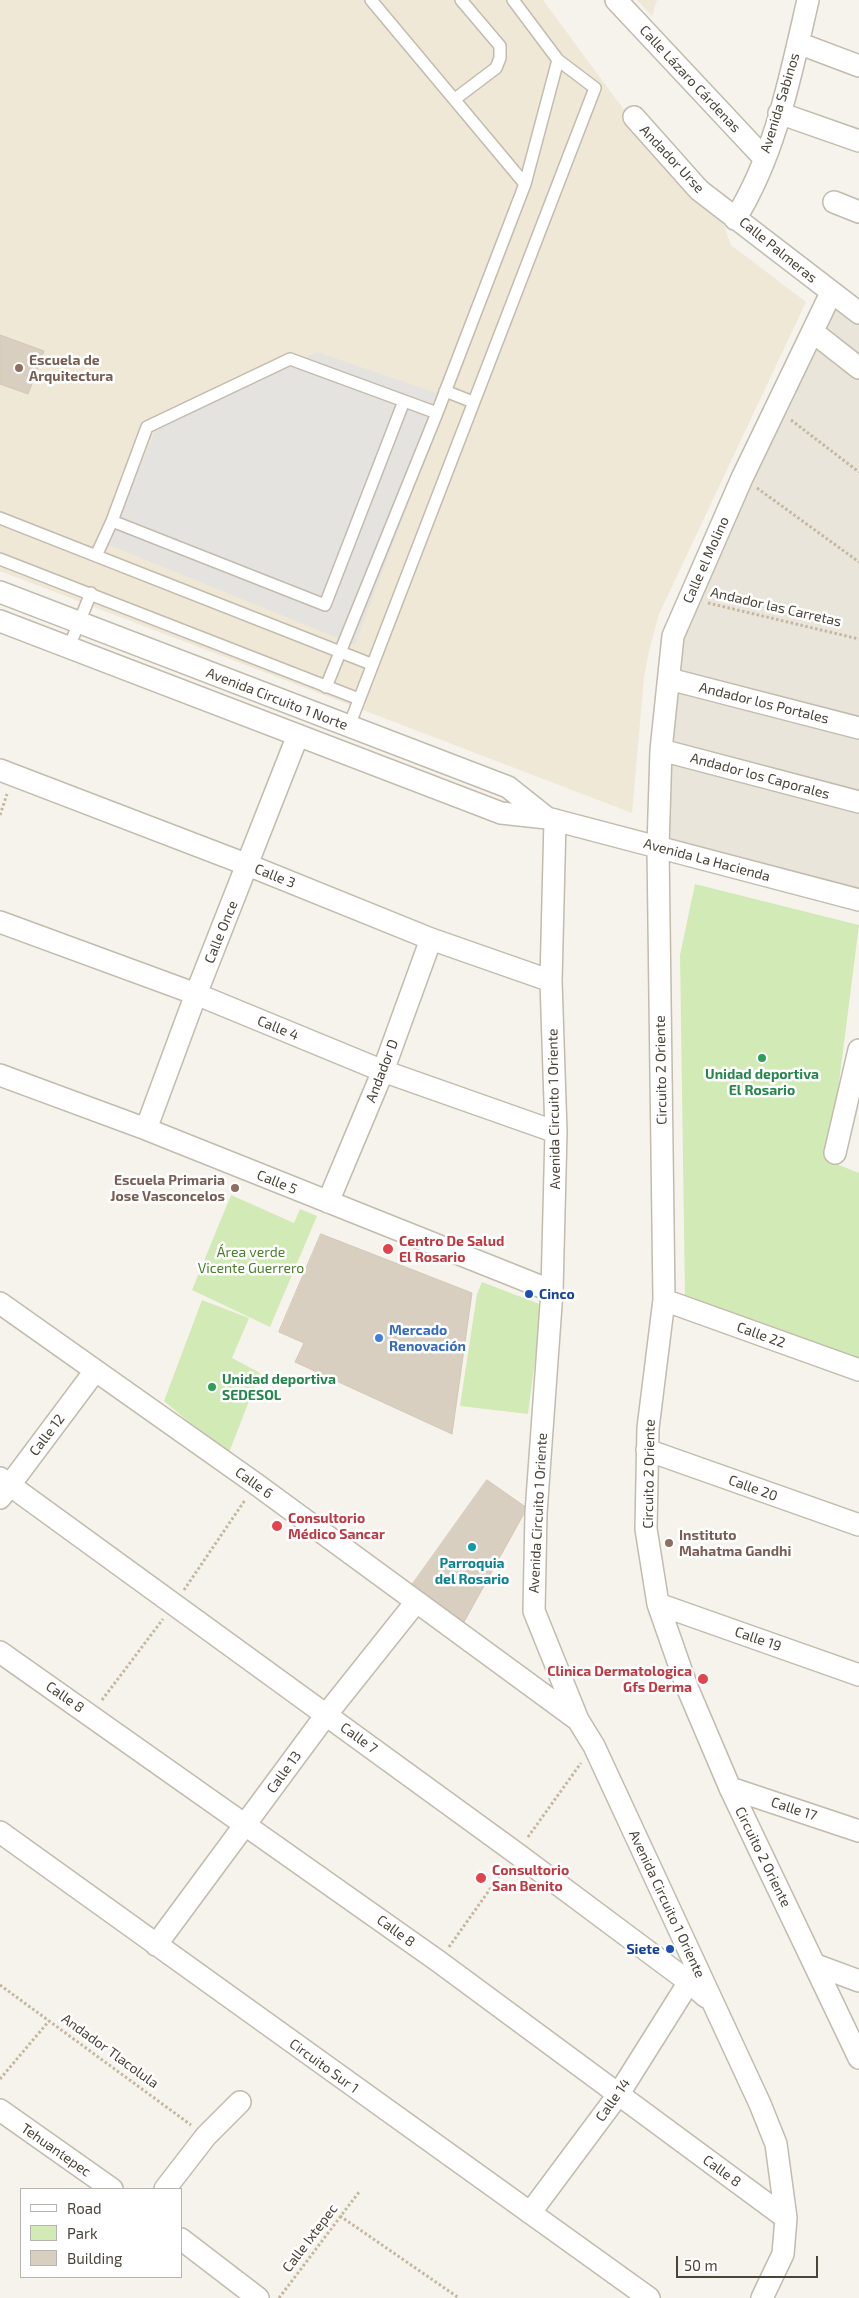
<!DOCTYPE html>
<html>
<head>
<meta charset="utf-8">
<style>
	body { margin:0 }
	#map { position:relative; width:859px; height:2298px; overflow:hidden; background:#f6f3ec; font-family:"Exo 2",sans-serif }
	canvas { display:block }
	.legend { position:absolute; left:20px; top:2188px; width:162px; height:90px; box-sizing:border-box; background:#fff; border:1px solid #b7b4b0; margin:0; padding:6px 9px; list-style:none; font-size:15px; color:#4b4439 }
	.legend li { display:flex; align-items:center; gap:10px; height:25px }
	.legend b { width:25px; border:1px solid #b7b4b0 }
	.scale { position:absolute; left:676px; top:2256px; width:142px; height:22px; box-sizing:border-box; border:2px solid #4b4439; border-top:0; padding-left:6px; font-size:15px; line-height:18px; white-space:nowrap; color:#4b4439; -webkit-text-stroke:4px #fff; paint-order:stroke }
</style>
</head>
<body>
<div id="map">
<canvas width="859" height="2298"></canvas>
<ul class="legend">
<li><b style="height:6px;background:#fff"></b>Road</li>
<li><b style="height:14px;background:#d2eab5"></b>Park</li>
<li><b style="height:14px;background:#d8cfc1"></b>Building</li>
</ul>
<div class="scale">50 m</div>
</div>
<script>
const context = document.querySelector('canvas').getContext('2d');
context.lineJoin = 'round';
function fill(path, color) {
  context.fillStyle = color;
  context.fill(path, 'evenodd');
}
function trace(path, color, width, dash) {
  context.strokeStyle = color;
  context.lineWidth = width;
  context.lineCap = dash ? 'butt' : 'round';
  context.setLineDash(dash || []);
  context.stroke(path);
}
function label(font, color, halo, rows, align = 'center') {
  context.font = font + ' "Exo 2",sans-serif';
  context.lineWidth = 5;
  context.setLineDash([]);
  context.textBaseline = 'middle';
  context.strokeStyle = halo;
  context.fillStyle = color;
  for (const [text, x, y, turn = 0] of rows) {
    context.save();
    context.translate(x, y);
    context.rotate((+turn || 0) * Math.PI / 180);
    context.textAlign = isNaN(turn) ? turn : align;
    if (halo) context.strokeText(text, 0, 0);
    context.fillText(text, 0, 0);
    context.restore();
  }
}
const residential = new Path2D(`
	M831,293l28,20v587l-201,-53 15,-211z`);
const education = new Path2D(`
	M0,0h543l84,114 93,100 11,31 75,57 -147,312 -10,37 -5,27 -12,135 -632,-242z
	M637,0h20l-5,16z`);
const green = new Path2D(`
	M695,884l164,41 -30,236 30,12v185l-174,-62 -5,-341z
	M231,1195l63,28 6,-14 17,7 -47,111 -78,-37z
	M482,1282l60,23 -14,109 -68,-8 17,-112z
	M202,1300l47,18 -17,40 28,15 -32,82 -64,-54z`);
const parking = new Path2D(`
	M317,352l131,45 -93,248 -246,-100 47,-117z`);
const building = new Path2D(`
	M0,335l44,16 -16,43 -28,-10z
	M321,1234l151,59 -20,141 -157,-72 9,-19 -25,-11z
	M487,1480l40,28 -63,114 -52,-37z`);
const path = new Path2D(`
	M791,420l68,52
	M757,488l102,74
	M708,603l151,36
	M0,815l7,-21
	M184,1590l61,-90
	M102,1700l61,-81
	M528,1837l53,-74
	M449,1947l56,-79
	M0,1985l191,140
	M0,2079l49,-58
	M340,2216l119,82
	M279,2298l80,-106`);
const lane = new Path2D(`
	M371,0l154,184
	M455,99l41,-31 4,-10v-12l-39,-46
	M445,391l28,11
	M0,518l371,146
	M112,521l213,84 79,-204
	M96,556l16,-35 35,-94 143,-68 147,54
	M0,559l359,140
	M69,647l22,-54
	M326,687l111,-274 88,-229 33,-124
	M349,726l246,-638 -37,-28 -45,-60`);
const street = new Path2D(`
	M616,0l148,158
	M798,43l61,23
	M779,113l80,28
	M634,117l65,73 160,123
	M834,202l25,10
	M735,219c41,-65 56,-146 73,-219
	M831,293l-89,185 -69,158 -12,114 -3,97 6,453 -16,128 -2,101 12,75 29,83 43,101 129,270
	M813,332l46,36
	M0,592l508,195 39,31
	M0,621l501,192 46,5 312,82
	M669,679l190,49
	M661,750l198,52
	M0,770l248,95 183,74 120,42
	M555,820l-4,161 5,151 -4,159 -16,222 -2,98 44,109 16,26 166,358 16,40 10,74 -3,36 -21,44
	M0,922l196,72 187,77 173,61
	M0,1075l146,54 406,162
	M146,1129l50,-135 102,-259
	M835,1153l24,-103
	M328,1202l55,-131 48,-132
	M664,1300l195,70
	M0,1303l256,181 322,236
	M647,1450l212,75
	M0,1478l516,375 173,129 17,15
	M0,1498l95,-127
	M658,1604l201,71
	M0,1652l438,309 348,257
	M730,1788l129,43
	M0,1832l649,466
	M156,1945l170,-230 90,-113
	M816,1965l43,16
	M0,2110l112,79
	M165,2189l41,-53 34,-34
	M530,2213l88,-118 71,-113
	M181,2239l77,59`);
const markers = [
	[19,368,5,"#8d6e63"],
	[762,1058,5,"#2e9e5b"],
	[235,1188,5,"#8d6e63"],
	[388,1249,6,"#e0444e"],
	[529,1294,5,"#1a4fb4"],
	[379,1338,5,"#3f7fe0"],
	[212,1387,5,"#2e9e5b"],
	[277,1526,6,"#e0444e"],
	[669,1543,5,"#8d6e63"],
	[472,1547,5,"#0f9aa8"],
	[703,1679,6,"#e0444e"],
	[481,1878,6,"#e0444e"],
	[670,1949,5,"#1a4fb4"]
];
const streetNames = [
	["Calle Lázaro Cárdenas",690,79,47],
	["Avenida Sabinos",780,103,-73],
	["Andador Urse",672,159,47],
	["Calle Palmeras",778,250,39],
	["Calle el Molino",706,560,-66],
	["Andador las Carretas",776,607,13],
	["Avenida Circuito 1 Norte",277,699,21],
	["Andador los Portales",764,703,14],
	["Andador los Caporales",760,776,15],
	["Avenida La Hacienda",707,860,15],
	["Calle 3",275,876,22],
	["Calle Once",221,932,-68],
	["Calle 4",278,1028,22],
	["Circuito 2 Oriente",661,1070,-91],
	["Andador D",382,1071,-69],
	["Avenida Circuito 1 Oriente",554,1109,-91],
	["Calle 5",277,1182,22],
	["Calle 22",761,1335,20],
	["Calle 12",47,1435,-53],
	["Circuito 2 Oriente",649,1474,-89],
	["Calle 6",254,1483,36],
	["Calle 20",753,1488,20],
	["Avenida Circuito 1 Oriente",538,1513,-87],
	["Calle 19",758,1639,19],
	["Calle 8",65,1697,35],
	["Calle 7",359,1738,36],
	["Calle 13",284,1772,-54],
	["Calle 17",794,1809,18],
	["Circuito 2 Oriente",763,1857,64],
	["Avenida Circuito 1 Oriente",667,1904,65],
	["Calle 8",396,1931,36],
	["Andador Tlacolula",110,2051,36],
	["Circuito Sur 1",324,2066,36],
	["Calle 14",613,2100,-55],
	["Tehuantepec",56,2150,35],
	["Calle 8",722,2171,36],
	["Calle Ixtepec",310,2238,-53]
];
const educationNames = [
	["Escuela de",29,360],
	["Arquitectura",29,376],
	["Escuela Primaria",225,1180,"right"],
	["Jose Vasconcelos",225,1196,"right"],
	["Instituto",679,1535],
	["Mahatma Gandhi",679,1551]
];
const leisureNames = [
	["Unidad deportiva",762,1074],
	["El Rosario",762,1090],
	["Unidad deportiva",222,1379,"left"],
	["SEDESOL",222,1395,"left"]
];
const healthNames = [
	["Centro De Salud",399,1241],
	["El Rosario",399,1257],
	["Consultorio",288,1518],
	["Médico Sancar",288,1534],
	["Clinica Dermatologica",692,1671,"right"],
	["Gfs Derma",692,1687,"right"],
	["Consultorio",492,1870],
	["San Benito",492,1886]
];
const parkNames = [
	["Área verde",251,1252],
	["Vicente Guerrero",251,1268]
];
const transitNames = [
	["Cinco",539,1294],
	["Siete",660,1949,"right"]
];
const shopNames = [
	["Mercado",389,1330],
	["Renovación",389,1346]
];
const cultureNames = [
	["Parroquia",472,1563],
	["del Rosario",472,1579]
];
fill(residential, '#eae5da');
fill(education, '#efe8d6');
fill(green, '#d2eab5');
fill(parking, '#e5e3e0');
fill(building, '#d8cfc1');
trace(building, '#d3c7b4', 1);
trace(lane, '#c2bbae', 14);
trace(street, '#c2bbae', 24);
trace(path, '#c4b79f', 3, [2.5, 2.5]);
trace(lane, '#fff', 11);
trace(street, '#fff', 21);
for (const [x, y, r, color] of markers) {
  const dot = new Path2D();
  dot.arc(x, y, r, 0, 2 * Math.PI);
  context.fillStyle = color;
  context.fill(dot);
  trace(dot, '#fff', 2);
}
label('14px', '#4b4439', '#fff', streetNames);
label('bold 14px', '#785e54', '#fff', educationNames, 'left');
label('bold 14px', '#27864d', '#fff', leisureNames);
label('bold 14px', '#be3a42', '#fff', healthNames, 'left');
label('14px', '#4a7f2a', '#fff', parkNames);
label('bold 14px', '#164399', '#fff', transitNames, 'left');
label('bold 14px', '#366cbe', '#fff', shopNames, 'left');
label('bold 14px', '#0d838f', '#fff', cultureNames);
</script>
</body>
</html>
